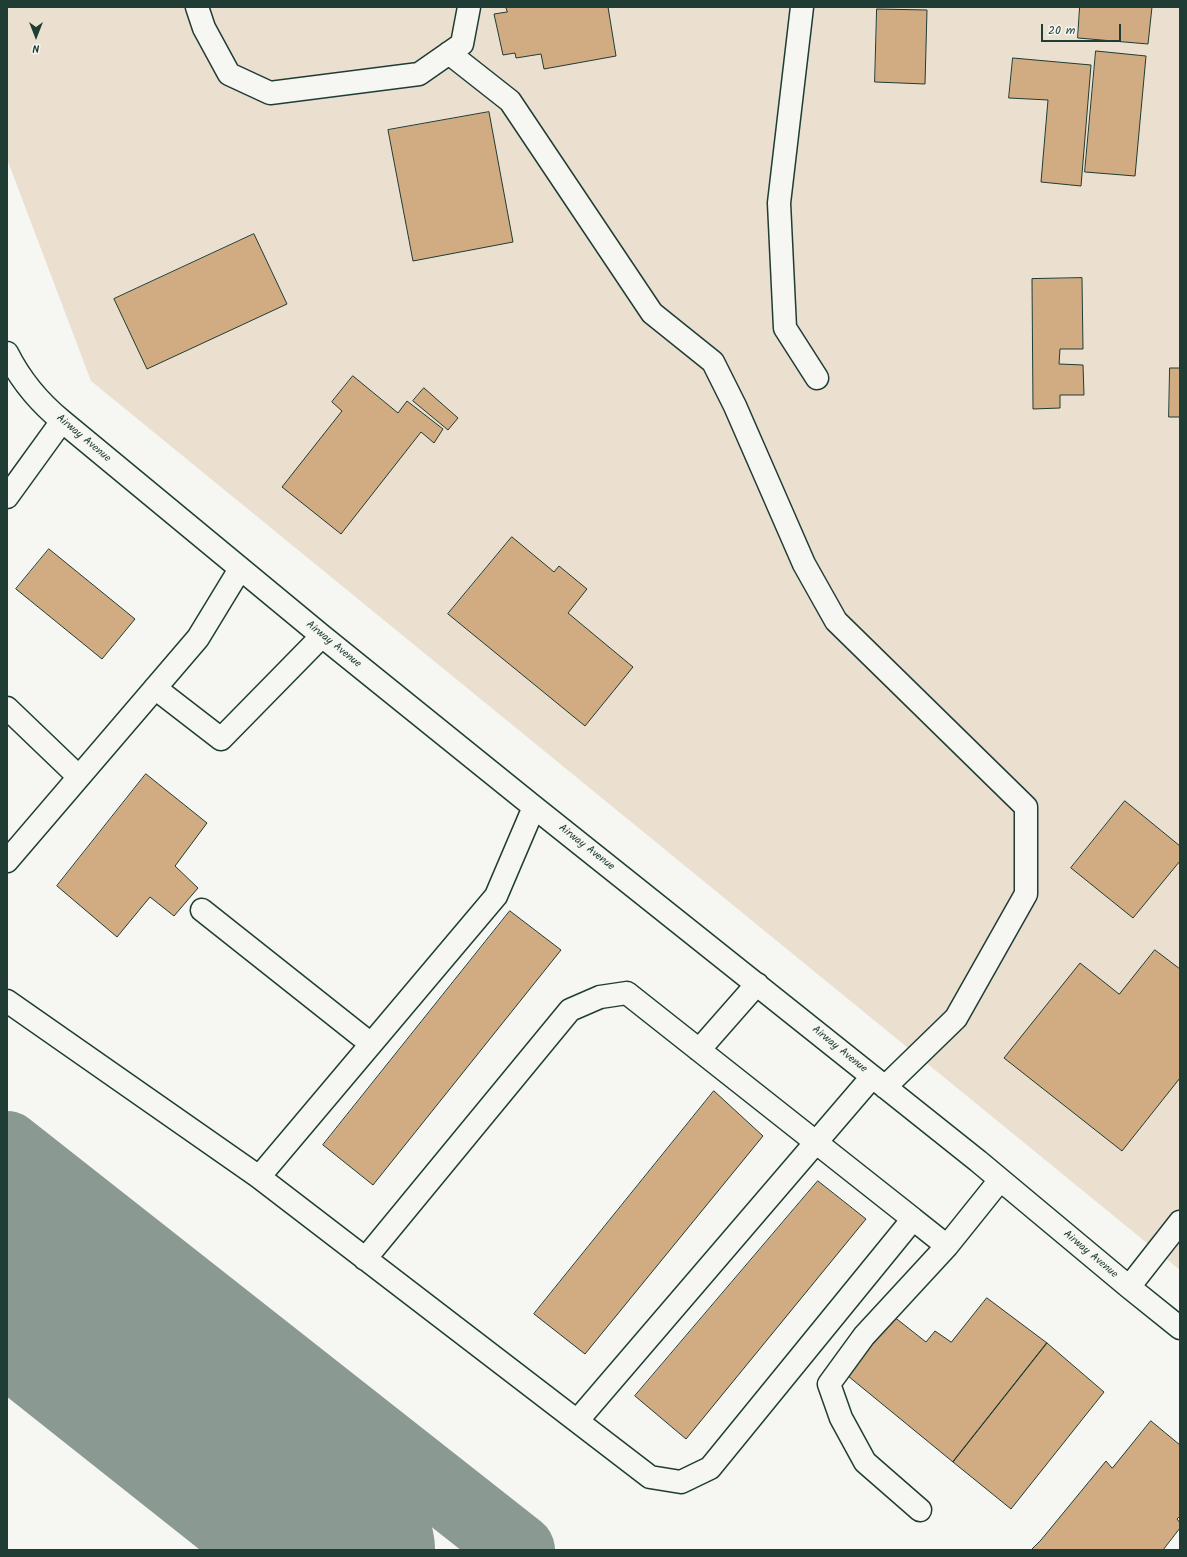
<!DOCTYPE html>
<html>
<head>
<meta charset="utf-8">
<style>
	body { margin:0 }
	#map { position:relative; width:1187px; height:1557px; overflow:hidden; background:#f6f6f2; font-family:Kalam,sans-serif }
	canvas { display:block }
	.frame { position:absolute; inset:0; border:8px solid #1f3d34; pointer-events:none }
	.north { position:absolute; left:16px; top:16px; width:40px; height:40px; -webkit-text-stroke:3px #f6f6f2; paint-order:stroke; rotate:180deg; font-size:11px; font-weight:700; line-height:16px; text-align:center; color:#1f3d34 }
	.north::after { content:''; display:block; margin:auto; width:14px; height:18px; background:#1f3d34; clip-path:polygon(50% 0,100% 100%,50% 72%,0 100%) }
	.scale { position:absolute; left:1041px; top:24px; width:80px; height:18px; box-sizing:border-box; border:2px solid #1f3d34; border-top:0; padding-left:5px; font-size:12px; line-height:14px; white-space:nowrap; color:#1f3d34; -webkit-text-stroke:3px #f6f6f2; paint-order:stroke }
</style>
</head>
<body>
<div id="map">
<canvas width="1187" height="1557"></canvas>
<div class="frame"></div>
<div class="north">N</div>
<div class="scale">20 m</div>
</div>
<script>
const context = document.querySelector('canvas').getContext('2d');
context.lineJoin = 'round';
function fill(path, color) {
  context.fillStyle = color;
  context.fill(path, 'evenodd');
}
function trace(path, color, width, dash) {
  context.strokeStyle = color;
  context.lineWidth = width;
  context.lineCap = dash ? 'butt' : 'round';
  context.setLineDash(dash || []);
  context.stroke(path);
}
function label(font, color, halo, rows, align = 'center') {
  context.font = font + ' Kalam,sans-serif';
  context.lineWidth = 3;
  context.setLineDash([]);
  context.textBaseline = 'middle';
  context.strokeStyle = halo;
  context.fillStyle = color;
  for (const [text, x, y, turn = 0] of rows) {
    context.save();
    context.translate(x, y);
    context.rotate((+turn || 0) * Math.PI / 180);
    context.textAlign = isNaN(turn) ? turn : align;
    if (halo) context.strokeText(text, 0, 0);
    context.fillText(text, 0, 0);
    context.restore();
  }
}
const built = new Path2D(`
	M7,7h1173v1263l-1089,-889 -84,-222z`);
const taxiway = new Path2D(`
	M7,1147l512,403`);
const runway = new Path2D(`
	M7,1282l338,268`);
const building = new Path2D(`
	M506,7h102l8,49 -72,13 -3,-15 -25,4 -1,-5 -12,2 -9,-41 13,-2z
	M1080,7h72l-4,37 -70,-6z
	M877,9l50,1 -2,74 -50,-2z
	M1096,51l50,5 -11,120 -50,-4z
	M1013,58l78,7 -10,121 -40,-4 7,-82 -39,-2z
	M489,112l24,130 -100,19 -25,-131z
	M254,234l33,70 -140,65 -33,-70z
	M1082,278l1,71h-23l-1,15 24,1 1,30h-24v13l-27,1 -1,-130z
	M1170,368h10v49h-11z
	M353,376l45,37 9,-12 36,28 -9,14 -13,-11 -80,102 -59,-47 60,-76 -10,-9z
	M424,388l34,30 -10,12 -35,-29z
	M512,537l42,35 5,-6 28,23 -19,24 65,54 -48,59 -137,-112z
	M49,549l86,70 -33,40 -86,-70z
	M146,774l61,49 -32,43 23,22 -24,28 -24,-19 -33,40 -60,-51z
	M1125,801l55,45v15l-47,57 -62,-50z
	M510,911l51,39 -188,235 -50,-40z
	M1155,950l25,19v109l-58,73 -118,-93 76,-95 39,31z
	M714,1091l49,45 -178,218 -51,-40z
	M818,1181l48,38 -180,220 -51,-43z
	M987,1298l60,45 -94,119 -105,-86 45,-60 33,26 9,-11 16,11z
	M1047,1343l57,49 -93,117 -58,-47z
	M1151,1421l29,24v71l-3,3 3,4v5l-17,22h-132l10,-10 65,-79 6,7z`);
const minor = new Path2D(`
	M197,7l7,21 25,46 41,19 149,-19 43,-30 7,-37
	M802,7l-23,196 6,125 32,50
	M449,53l61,48 142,212 61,49 22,44 69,158 32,57 190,186v87l-70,124 -71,69
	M7,353c13,26 33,50 55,68l260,215 212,171 444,354 151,126 51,41
	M7,497l55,-76
	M155,688l66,51 101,-103
	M7,708l72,69
	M7,861l191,-223 42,-69
	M202,910l169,134
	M7,1001l252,176 237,-281 38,-89
	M699,1050l58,-66
	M259,1177l391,300 31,5 29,-14 203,-249 -286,-226 -27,4 -30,13 -205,249
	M913,1219l34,27 53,-66
	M1129,1287l51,-65
	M577,1421l295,-344
	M920,1510l-55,-48 -24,-44 -12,-34 35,-48 83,-90`);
const streetNames = [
	["Airway Avenue",83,439,40],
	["Airway Avenue",333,645,39],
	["Airway Avenue",586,848,38],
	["Airway Avenue",839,1050,39],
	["Airway Avenue",1090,1255,40]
];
fill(built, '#ebe0d0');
trace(taxiway, '#8a9a93', 72);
trace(runway, '#8a9a93', 180);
fill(building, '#d1ab82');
trace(building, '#1f3d34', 1);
trace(minor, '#1f3d34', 25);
trace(minor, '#f6f6f2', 22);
label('11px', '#1f3d34', '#f6f6f2', streetNames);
</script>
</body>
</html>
